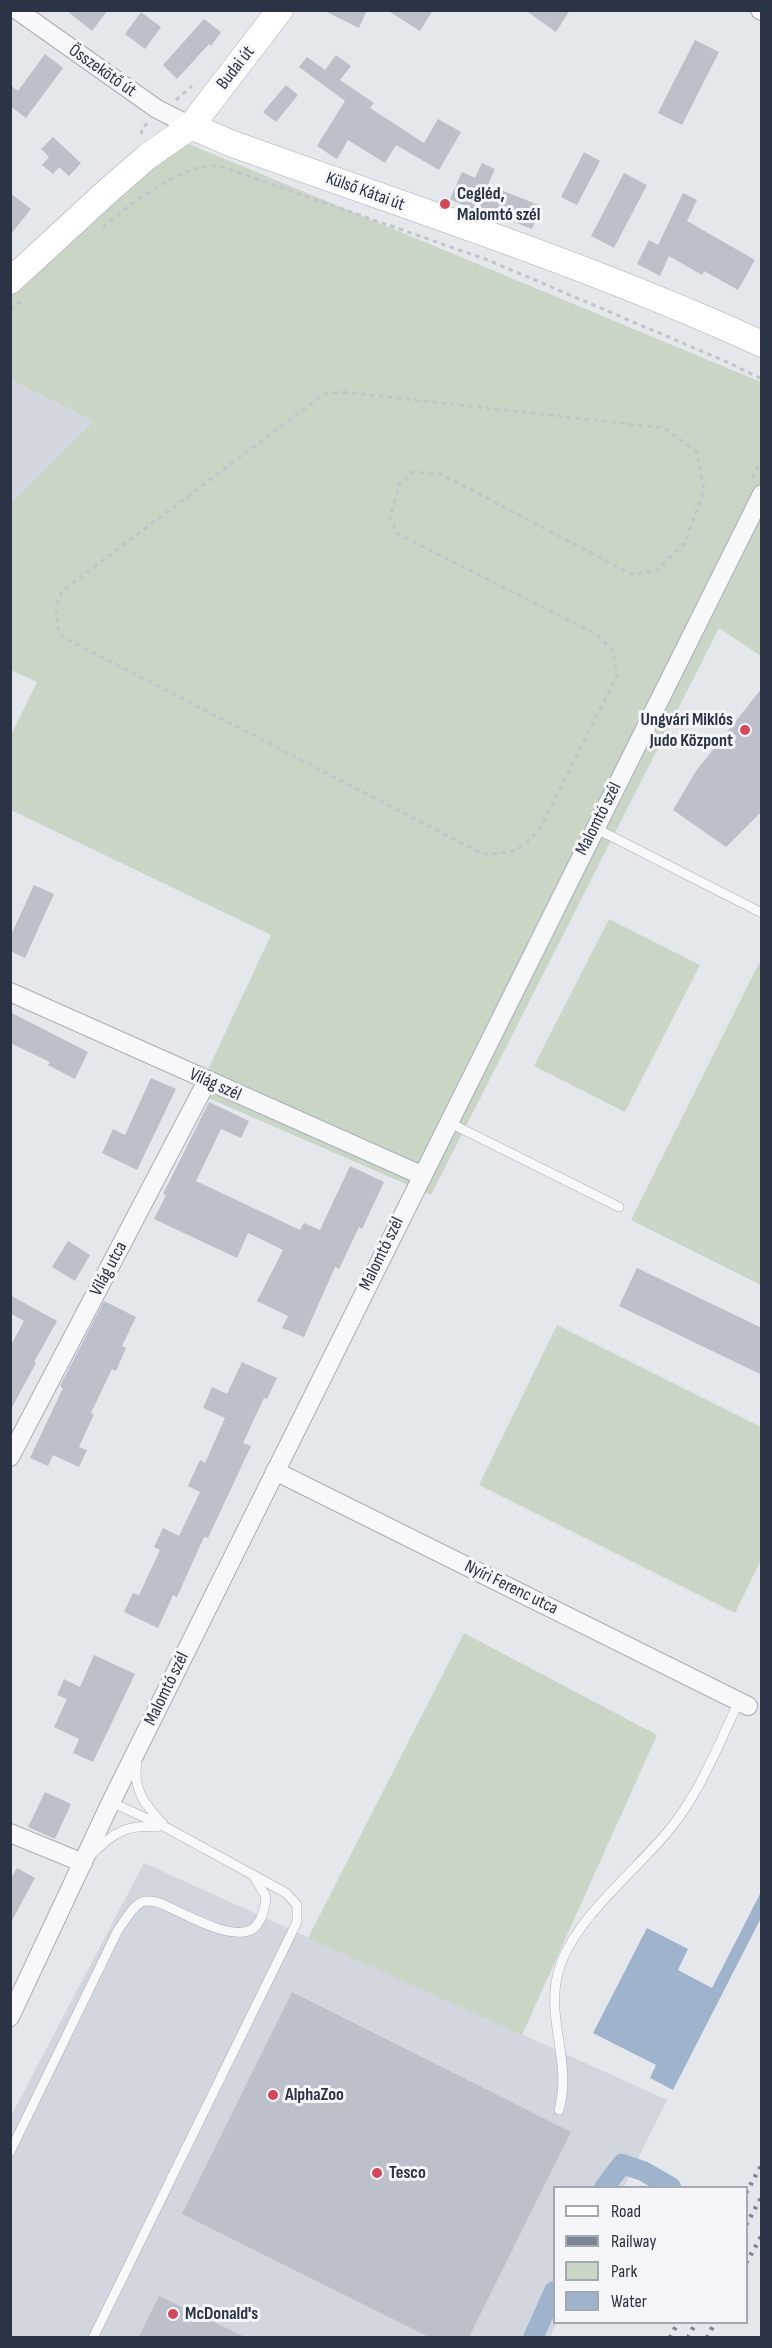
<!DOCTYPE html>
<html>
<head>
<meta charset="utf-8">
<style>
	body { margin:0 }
	#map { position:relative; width:772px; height:2348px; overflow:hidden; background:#e4e7ec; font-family:"Sofia Sans Condensed",sans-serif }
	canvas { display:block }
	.frame { position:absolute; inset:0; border:12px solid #2b3445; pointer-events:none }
	.legend { position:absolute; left:553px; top:2186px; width:195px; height:138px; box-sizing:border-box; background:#f4f6f9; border:2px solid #a4a8b1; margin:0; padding:8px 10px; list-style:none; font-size:18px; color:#2b3445 }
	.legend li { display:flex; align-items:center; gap:12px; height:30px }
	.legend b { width:30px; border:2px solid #a4a8b1 }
</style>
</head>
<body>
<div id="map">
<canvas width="772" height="2348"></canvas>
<div class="frame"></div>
<ul class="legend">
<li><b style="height:8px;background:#fff"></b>Road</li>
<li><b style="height:8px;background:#7d8696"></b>Railway</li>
<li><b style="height:16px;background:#c9d6c5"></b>Park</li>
<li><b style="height:16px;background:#9fb4cc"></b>Water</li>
</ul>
</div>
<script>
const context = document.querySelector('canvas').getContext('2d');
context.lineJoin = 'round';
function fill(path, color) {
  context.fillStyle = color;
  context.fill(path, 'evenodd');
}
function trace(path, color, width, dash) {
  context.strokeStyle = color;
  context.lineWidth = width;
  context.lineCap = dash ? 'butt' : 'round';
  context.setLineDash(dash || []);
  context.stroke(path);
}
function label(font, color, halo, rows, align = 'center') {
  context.font = font + ' "Sofia Sans Condensed",sans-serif';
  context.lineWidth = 6;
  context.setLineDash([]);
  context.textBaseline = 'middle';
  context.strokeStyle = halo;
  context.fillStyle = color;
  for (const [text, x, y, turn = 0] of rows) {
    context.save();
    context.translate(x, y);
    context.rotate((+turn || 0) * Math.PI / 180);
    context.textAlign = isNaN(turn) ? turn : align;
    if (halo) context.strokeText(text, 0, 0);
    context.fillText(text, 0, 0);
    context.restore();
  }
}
const built = new Path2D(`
	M10,380l84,41 -83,84 -1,-1z
	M144,1863l523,237 -43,87 -70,1v134l3,1 -7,14 -539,1v-222z`);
const green = new Path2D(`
	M165,134l596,248v274l-42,-28 -288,567 -234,-102 74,-158 -260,-125v-75l26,-53 -26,-12 -1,-165 84,-84 -83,-41v-110z
	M609,919l91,46 -75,147 -91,-46z
	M759,963l3,2 -1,320 -130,-65z
	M557,1325l204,102v133l-26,53 -256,-128z
	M464,1633l193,102 -135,300 -214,-97z`);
const water = new Path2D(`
	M761,1892v26l-88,172 -23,-12 6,-13 -63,-32 54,-105 41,21 -10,21 34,18z`);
const canal = new Path2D(`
	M604,2188l18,-24 21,7 28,16
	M533,2338l21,-47`);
const building = new Path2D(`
	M66,10h42l-16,21z
	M323,10h44l-8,18z
	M387,10h46l-13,21z
	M525,10h45l-14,22z
	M141,12l20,15 -16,22 -20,-15z
	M204,19l17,13 -10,14 -2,-2 -32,35 -14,-14z
	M695,40l24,12 -37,73 -24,-12z
	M45,54l18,14 -37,50 -16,-12v-21l8,6z
	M336,55l15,11 -11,14 34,23 -4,5 54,35 14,-24 23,13 -22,38 -43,-25 -11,18 -37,-23 -11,19 -20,-13 28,-45 -46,-34 8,-10 18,13z
	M286,85l12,10 -22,27 -13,-10z
	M53,137l28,26 -12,13 -10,-9 -6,7 -11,-9 7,-8 -8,-8z
	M584,152l16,9 -23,44 -16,-8z
	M482,163l13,6 -7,16 53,21 -9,23 -55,-21 -1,3 -26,-12 12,-27 13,6z
	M624,173l23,12 -33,63 -23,-12z
	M10,193l21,16 -21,26z
	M683,193l14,7 -10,21 68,39 -17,30 -34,-19 -2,4 -33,-19 -9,20 -23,-12 12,-24 9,5z
	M762,688v123l-36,36 -53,-37 23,-39z
	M34,885l20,9 -29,64 -15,-7v-14z
	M10,1012l78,40 -13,27 -27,-14 2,-3 -40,-19z
	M151,1078l25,11 -39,81 -35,-17 11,-24 12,6z
	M209,1102l40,19 -8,17 -20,-9 -25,52 104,49 4,-7 16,7 30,-64 34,16 -22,47 -3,-2 -20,42 -4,-2 -31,70 -22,-9 6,-12 -31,-15 26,-51 -35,-17 -11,25 -83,-39 12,-24 -3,-1z
	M68,1241l22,14 -15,26 -23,-14z
	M637,1268l125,60v47l-143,-69z
	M10,1295l47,26 -23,41 2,1 -26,48v-64l14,-26 -14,-8z
	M104,1301l32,16 -14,29 4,2 -10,23 -4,-2 -21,44 3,1 -15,33 8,3 -8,17 -26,-12 -5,11 -18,-8 33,-70 -3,-2 2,-4z
	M242,1362l35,16 -10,21 -3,-1 -21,45 8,3 -43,92 -4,-1 -27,60 -4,-2 -15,33 -34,-16 9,-19 6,2 21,-45 -6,-3 9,-19 16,8 21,-44 -12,-6 12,-26 5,3 20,-45 -22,-10 9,-21 15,7z
	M94,1655l41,19 -42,88 -20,-9 6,-14 -25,-12 13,-28 -10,-4 7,-16 16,8z
	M45,1792l26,12 -16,35 -27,-12z
	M17,1868l18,10 -25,46v-44z
	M292,1992l279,140 -102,205h-40l-247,-123z
	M159,2296l86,41h-106z`);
const path = new Path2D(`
	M176,100l16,-14
	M142,134l-1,-5 7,-6
	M103,227c23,-20 79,-63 111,-61 5,0 10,2 14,3l260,91 239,102 35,17
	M10,310l13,-10
	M343,392l321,36 33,24 7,38 -19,53 -28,27 -24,5 -192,-101 -28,-2 -13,11 -10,34 8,17 198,100 17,17 4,24 -76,152c-21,25 -26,26 -58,27l-424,-219 -3,-28 6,-16 262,-197z
	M752,478l10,-20`);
const lane = new Path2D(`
	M595,828l167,85
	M448,1122l171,85
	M137,1763c-5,27 9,43 26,61
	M93,1853c20,-20 34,-29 64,-26
	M559,2110c14,-52 -16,-93 1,-144 17,-50 77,-96 110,-137 30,-37 49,-85 69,-128
	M10,2152l108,-222c7,-9 14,-24 24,-28 11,-4 25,4 35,9 17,8 62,32 78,16 8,-8 10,-20 11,-30l-11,-19
	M93,2338l204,-416v-17l-11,-12 -119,-65 -56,-26`);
const street = new Path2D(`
	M17,10l140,99 34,17
	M760,10l2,1
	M10,992l411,183
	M10,1457l197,-376
	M275,1471l473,235
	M10,1833l73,30
	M10,2017l101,-215 651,-1308`);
const secondary = new Path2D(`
	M191,126l39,17c178,64 359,122 532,201
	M10,281l100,-92 38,-33 43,-30 89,-116`);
const rail = new Path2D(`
	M746,2193l16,-29
	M746,2225l16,-29
	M746,2263l16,-28
	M670,2338l8,-16
	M688,2338l8,-16
	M707,2338l8,-16`);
const markers = [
	[445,204,6,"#d1495b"],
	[745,730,6,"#d1495b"],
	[273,2095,6,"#d1495b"],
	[377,2173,6,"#d1495b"],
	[173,2314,6,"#d1495b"]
];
const streetNames = [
	["Budai út",236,68,-52],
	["Összekötő út",102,71,35],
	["Külső Kátai út",365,192,20],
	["Malomtó szél",599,819,-63],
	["Világ szél",215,1085,24],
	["Malomtó szél",382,1254,-64],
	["Világ utca",109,1269,-62],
	["Nyíri Ferenc utca",511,1588,26],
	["Malomtó szél",167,1689,-64]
];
const poiNames = [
	["Cegléd,",457,194],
	["Malomtó szél",457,215],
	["Ungvári Miklós",733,720,"right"],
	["Judo Központ",733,741,"right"],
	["AlphaZoo",285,2095],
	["Tesco",389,2173],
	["McDonald's",185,2314]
];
fill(built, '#d2d6de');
fill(green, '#c9d6c5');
fill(water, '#9fb4cc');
trace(canal, '#9fb4cc', 20);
fill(building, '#bbc0ca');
trace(lane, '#a9aeb7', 10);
trace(street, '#a9aeb7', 20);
trace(secondary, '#a9aeb7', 27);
trace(path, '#c2c5cb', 3, [4.5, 4.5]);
trace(lane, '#f7f8fa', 9);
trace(street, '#f7f8fa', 18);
trace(secondary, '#fff', 26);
trace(rail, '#7d8696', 4.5, [3, 6]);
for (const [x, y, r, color] of markers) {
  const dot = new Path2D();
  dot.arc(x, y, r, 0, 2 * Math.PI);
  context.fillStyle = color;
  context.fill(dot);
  trace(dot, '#f4f6f9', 2);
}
label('18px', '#2b3445', '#f4f6f9', streetNames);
label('bold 18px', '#2b3445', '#f4f6f9', poiNames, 'left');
</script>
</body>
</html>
